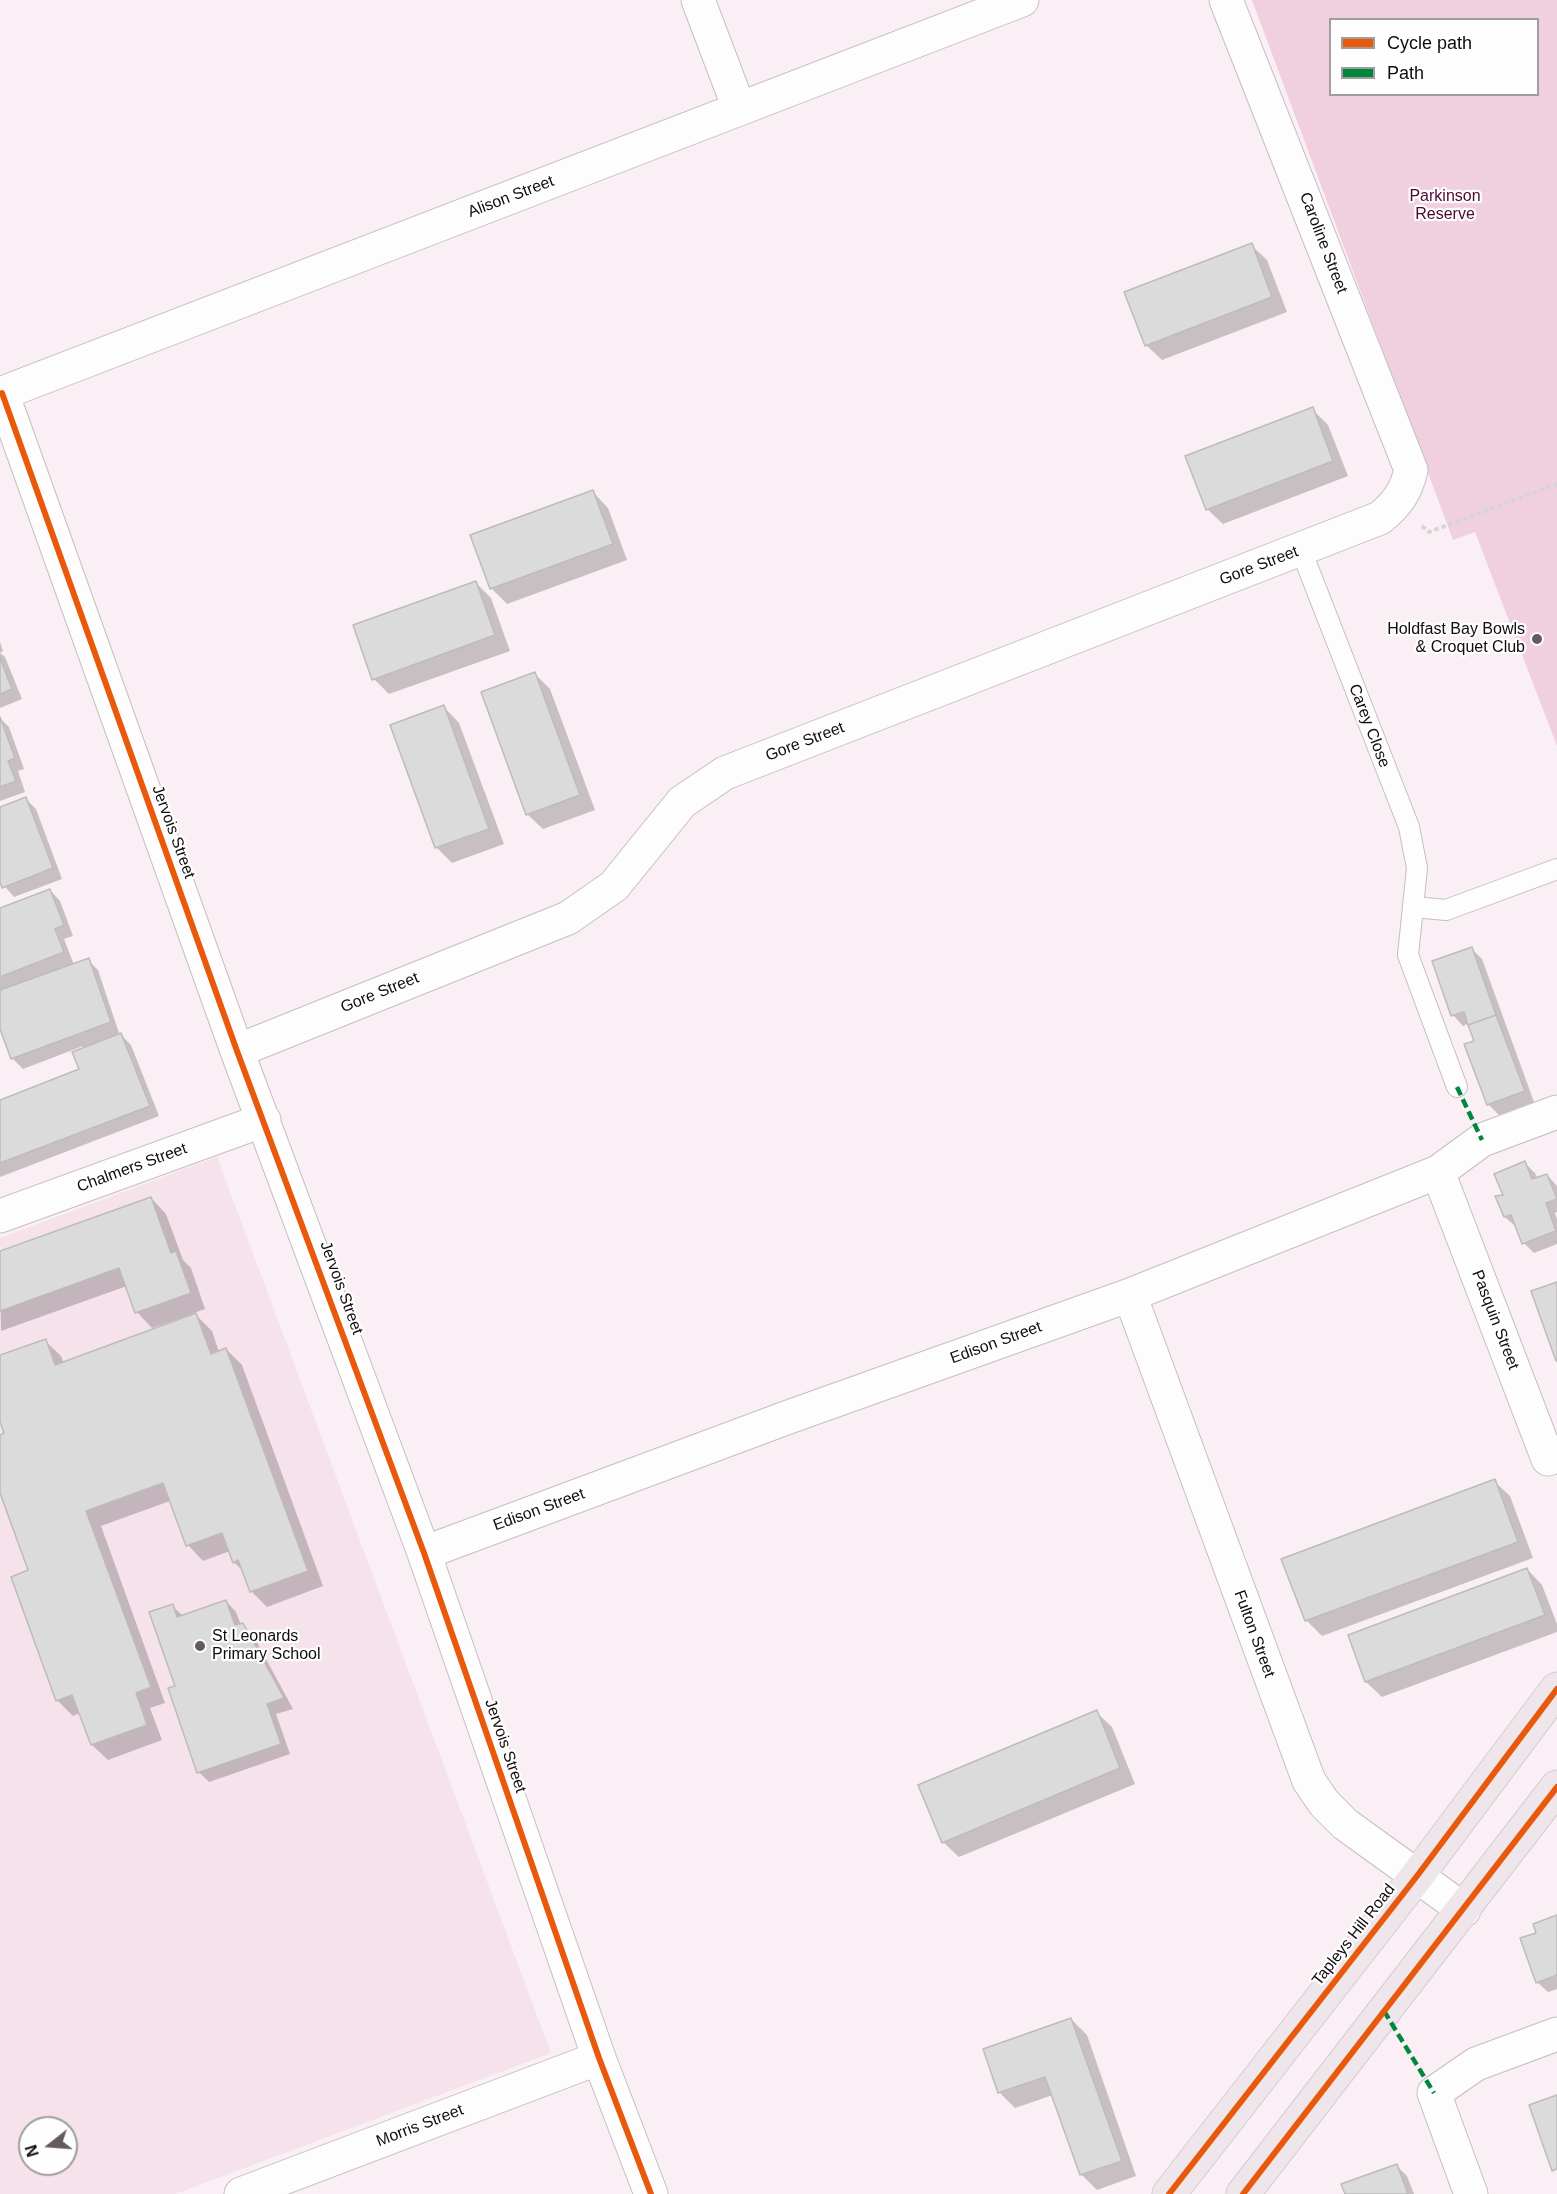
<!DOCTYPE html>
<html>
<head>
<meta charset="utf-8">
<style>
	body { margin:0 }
	#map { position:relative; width:1557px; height:2194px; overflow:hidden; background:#faeff4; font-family:Helvetica,sans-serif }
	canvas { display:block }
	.legend { position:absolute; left:1329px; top:18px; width:210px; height:78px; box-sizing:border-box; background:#fefefe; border:2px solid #9f9d9e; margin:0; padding:8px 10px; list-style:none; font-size:18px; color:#110b0e }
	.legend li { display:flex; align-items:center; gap:12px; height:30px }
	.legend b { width:30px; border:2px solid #9f9d9e }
	.north { position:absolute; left:18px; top:2116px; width:60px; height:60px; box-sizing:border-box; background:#fefefe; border:2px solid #9f9d9e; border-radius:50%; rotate:253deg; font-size:16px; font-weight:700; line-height:24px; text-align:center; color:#110b0e }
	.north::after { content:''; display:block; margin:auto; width:21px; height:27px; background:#635b5e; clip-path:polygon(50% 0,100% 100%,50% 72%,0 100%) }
</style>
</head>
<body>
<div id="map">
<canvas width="1557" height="2194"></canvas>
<ul class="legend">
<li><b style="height:8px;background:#e8590c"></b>Cycle path</li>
<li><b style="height:8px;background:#00873e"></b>Path</li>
</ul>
<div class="north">N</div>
</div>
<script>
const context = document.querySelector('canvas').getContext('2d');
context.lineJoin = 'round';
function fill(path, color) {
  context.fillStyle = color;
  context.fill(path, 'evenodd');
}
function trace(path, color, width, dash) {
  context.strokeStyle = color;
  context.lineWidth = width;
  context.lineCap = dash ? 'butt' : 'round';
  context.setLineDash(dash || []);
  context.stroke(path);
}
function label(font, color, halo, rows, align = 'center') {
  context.font = font + ' Helvetica,sans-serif';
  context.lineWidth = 4.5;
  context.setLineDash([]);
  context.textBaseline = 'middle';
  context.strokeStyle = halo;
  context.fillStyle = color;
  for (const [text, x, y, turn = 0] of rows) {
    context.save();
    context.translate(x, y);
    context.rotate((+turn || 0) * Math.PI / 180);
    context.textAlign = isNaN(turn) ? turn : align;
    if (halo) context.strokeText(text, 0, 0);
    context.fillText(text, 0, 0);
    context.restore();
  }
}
const built = new Path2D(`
	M217,1157l334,896 -376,141h-175v-956zM30,2128h36v36h-36z`);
const green = new Path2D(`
	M1252,0h305v746l-82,-214 -22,8zM1330,20h208v74h-208z`);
const shadow = new Path2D(`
	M1251,245l16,15 20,52 -125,48 -16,-15z
	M1312,409l16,16 20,51 -125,48 -16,-15z
	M593,492l15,16 19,52 -120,44 -16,-16z
	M475,582l16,16 19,53 -121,43 -15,-15z
	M0,642l3,9 -3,2 5,4 17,42 -22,9z
	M535,674l15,15 45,121 -52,19 -16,-15z
	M444,707l15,16 45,121 -52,19 -16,-16z
	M0,718l9,9 15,42 -6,2 7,21 -25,9z
	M26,799l10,10 26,70 -48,18 -12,-14 -2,1v-75z
	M50,890l10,11 13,35 -9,3 10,26 14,-5 10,10 21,63 12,12 28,71 -159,61v-76l81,-31 2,-24 -60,23 -11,-11 -12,-34v-114z
	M1472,949l10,10 52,143 -35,13 -10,-10 -23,-60 10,-4 -7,-18 -6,3 -10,-11z
	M1525,1163l10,10 3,6 9,-4 10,11v26l-2,1 2,6v25l-23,9 -10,-10 -8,-16 -11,-10v-21z
	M151,1198l15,16 17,46 8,8 14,41 -11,4 18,18 7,21 7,-3 16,16 81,221 -56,21 -16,-16 -7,-19 -10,-10 -4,-11 -27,10 -15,-16 -18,-44 -69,25 64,177 -15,5 12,32 -54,20 -16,-15 -12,-32 -7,3 -15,-15 -45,-123 17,-7 -30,-82v-52l6,-3 -6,-16v-61l45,-16 16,15 3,8 115,-43 -1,-2 -26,9 -15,-16 -10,-26 -126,45 -1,-79z
	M1494,1481l16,15 23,62 -211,78 -16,-16z
	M1527,1569l15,16 15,39v8l-175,65 -16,-15 -16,-46z
	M226,1601l10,11 5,13 12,10 40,74 -17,5 14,40 -81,28 -10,-10 -22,-85 -5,-81 11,10z
	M1096,1712l16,15 23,57 -176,73 -16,-15z
	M1557,1917v72l-9,3 -11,-10 1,-48z
	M1071,2019l16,16 49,141 -39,14 -15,-15 -29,-80 -38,13 -15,-15 -15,-43z
	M1397,2166l10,10 7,18h-68z`);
const building = new Path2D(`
	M1252,243l20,54 -127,49 -21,-54z
	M1313,407l20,54 -127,49 -21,-54z
	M593,490l20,54 -123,45 -20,-54z
	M476,581l19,54 -123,45 -19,-55z
	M0,658l12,31 -12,5z
	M535,672l45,123 -54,20 -45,-123z
	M444,705l45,124 -54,19 -45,-123z
	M0,717l15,41 -7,3 8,20 -16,6z
	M26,797l27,71 -51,20 -2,-6v-75z
	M50,889l14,36 -9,4 9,23 -64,25v-69z
	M1472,947l24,68 -28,10 -4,-13 -13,4 -19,-55z
	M89,958l22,64 -100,37 -11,-30v-39z
	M1496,1015l29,76 -38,14 -23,-61 10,-3 -6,-16z
	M121,1033l29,73 -150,57v-63l79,-31 -7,-17z
	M1525,1161l7,18 15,-5 10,25 -11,4 10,28 -34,13 -11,-29 -7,2 -9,-21 8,-1 -9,-21z
	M151,1197l20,56 5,-2 15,42 -56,20 -16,-45 -119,43v-60z
	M1557,1282v79h-1l-25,-70z
	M196,1313l15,41 15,-6 82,223 -58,21 -12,-32 -5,3 -11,-30 -36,13 -23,-63 -77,28 65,176 -15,6 11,32 -56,20 -19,-50 -16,6 -45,-124 17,-7 -28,-77v-58l4,-2 -4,-11v-67l46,-16 9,26z
	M1495,1479l23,63 -213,79 -24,-62z
	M1527,1568l18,47 -180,67 -17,-47z
	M226,1600l9,25 8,-2 41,75 -17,6 14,40 -84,29 -29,-85 7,-2 -26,-74 24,-8 4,13z
	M1097,1710l23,58 -178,75 -24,-58z
	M1557,1915v60l-21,8 -16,-45 16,-5 -3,-9z
	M1071,2018l51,143 -42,14 -35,-98 -47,16 -15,-44z
	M1557,2095v74l-5,2 -23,-66z
	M1397,2164l11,30h-63l-4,-10z`);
const path = new Path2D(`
	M1422,526l7,6 128,-48`);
const service = new Path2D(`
	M1301,550l108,277 8,41 -9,87 49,132
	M1414,907l32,3 111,-41`);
const minor = new Path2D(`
	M698,0l41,108
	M2,393l235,658 187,502 175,505 52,136
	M0,394l1022,-394
	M237,1051l331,-133 46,-32 68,-84 43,-29 655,-255c17,-14 26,-26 31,-48l-185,-470
	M1438,1172l110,287 9,-3
	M0,1216l264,-96
	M1130,1295l179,486 15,22 21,21 119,86
	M424,1553l362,-135 344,-123 308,-123 44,-32 75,-28
	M241,2194l358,-136
	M1471,2194l-37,-101 42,-29 81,-30`);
const primary = new Path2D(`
	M1169,2194l248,-318 140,-187
	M1243,2194l314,-407`);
const quiet = new Path2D(`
	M1457,1087l25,53
	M1384,2011l50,82`);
const cycleway = new Path2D(`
	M2,393l235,658 187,502 175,505 52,136
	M1169,2194l248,-318 140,-187
	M1243,2194l314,-407`);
const markers = [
	[1537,639,6,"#635b5e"],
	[200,1646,6,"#635b5e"]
];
const streetNames = [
	["Alison Street",511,197,-21],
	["Caroline Street",1323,243,69],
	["Gore Street",1259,566,-21],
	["Carey Close",1369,726,69],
	["Gore Street",805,742,-21],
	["Jervois Street",173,832,70],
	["Gore Street",380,993,-22],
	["Chalmers Street",132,1168,-20],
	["Jervois Street",341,1288,70],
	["Pasquin Street",1495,1320,69],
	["Edison Street",996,1343,-20],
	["Edison Street",539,1510,-20],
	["Fulton Street",1254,1634,70],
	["Jervois Street",505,1746,71],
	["Tapleys Hill Road",1354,1935,-52],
	["Morris Street",420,2126,-21]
];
const parkNames = [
	["Parkinson",1445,197],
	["Reserve",1445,215]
];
const poiNames = [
	["Holdfast Bay Bowls",1525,630],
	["& Croquet Club",1525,648],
	["St Leonards",212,1637,"left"],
	["Primary School",212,1655,"left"]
];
fill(built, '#f5e2ea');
fill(green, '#f0d0df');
fill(shadow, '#0003');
fill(building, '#dcdbdb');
trace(building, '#bdbbbb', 1.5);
trace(service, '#c6bec1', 22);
trace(minor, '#c6bec1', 35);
trace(primary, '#d3cdd0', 35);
trace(path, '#d6d4d5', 4, [4.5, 3]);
trace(service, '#fefdfd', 20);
trace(minor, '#fefdfd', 33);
trace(primary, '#efe6eb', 33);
trace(quiet, '#00873e', 4.5, [9, 4.5]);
trace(cycleway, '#e8590c', 6);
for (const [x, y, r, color] of markers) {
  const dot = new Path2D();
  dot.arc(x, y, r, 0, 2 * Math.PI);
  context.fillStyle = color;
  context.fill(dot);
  trace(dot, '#fefefe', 2);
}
label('16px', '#110b0e', '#fefefe', streetNames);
label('16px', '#4e0733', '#fefefe', parkNames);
label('16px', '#110b0e', '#fefefe', poiNames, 'right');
</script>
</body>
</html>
